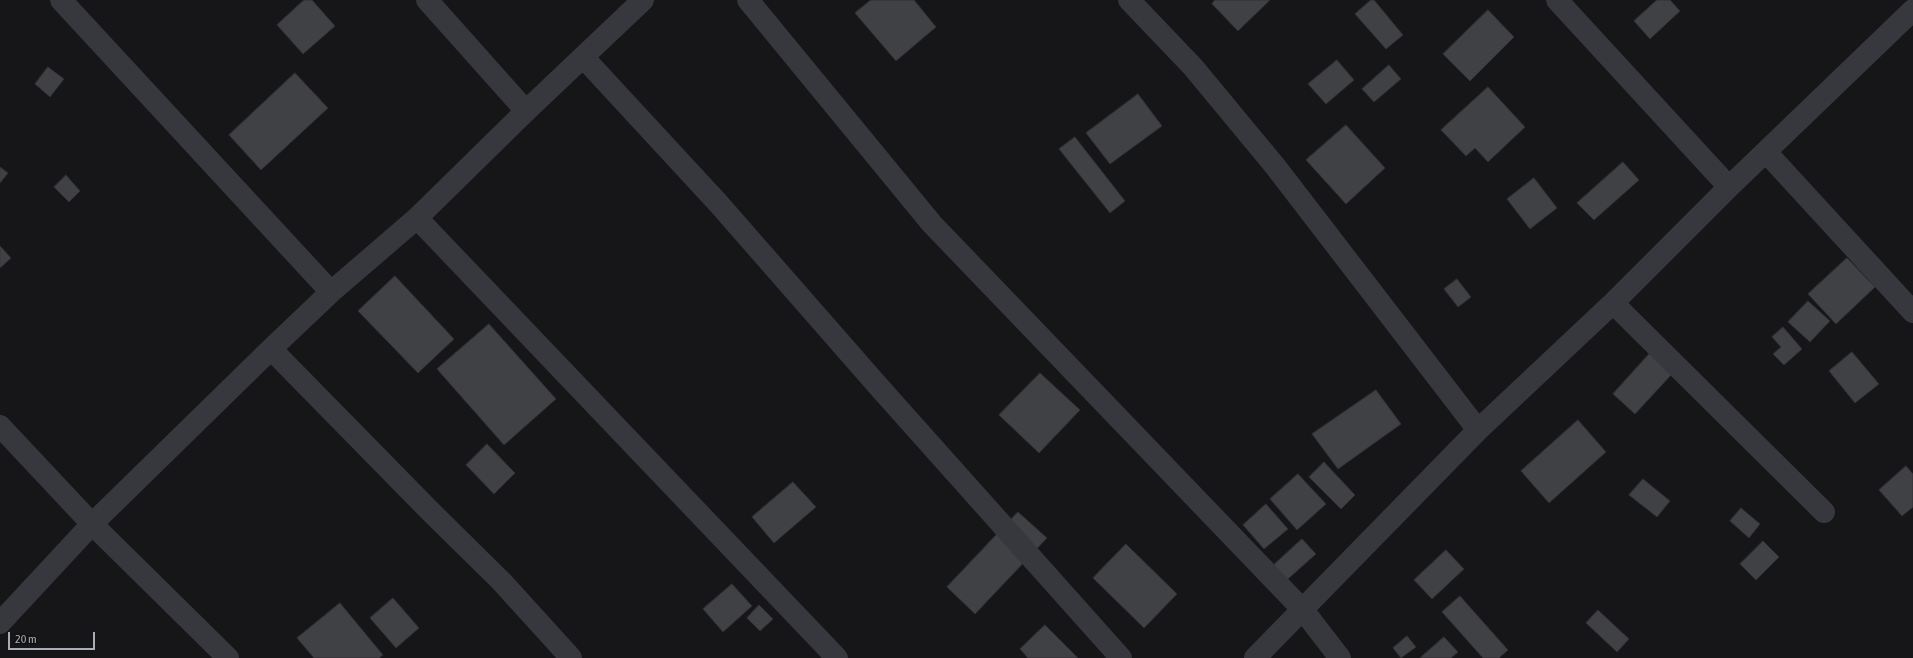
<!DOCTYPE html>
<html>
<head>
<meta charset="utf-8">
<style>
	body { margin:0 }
	#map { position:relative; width:1913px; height:658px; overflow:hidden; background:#161618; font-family:"Asap Condensed",sans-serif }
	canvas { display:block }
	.scale { position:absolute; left:8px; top:632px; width:87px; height:18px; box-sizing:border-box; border:2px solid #a8adb8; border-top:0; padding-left:5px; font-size:12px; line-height:14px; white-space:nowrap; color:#a8adb8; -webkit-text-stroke:3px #111113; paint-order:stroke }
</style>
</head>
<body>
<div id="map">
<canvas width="1913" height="658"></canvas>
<div class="scale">20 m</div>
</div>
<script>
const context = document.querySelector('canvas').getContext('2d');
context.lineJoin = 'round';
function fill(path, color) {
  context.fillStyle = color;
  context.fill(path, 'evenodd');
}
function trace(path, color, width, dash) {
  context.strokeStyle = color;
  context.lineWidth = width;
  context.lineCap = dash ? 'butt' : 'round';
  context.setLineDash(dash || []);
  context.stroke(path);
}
const building = new Path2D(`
	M304,0h8l23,26 -32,28 -26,-29z
	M871,0h43l22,27 -40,34 -41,-48z
	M1215,0h55l-32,31 -26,-27z
	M1371,0h3l29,35 -17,14 -31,-35z
	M1657,0h13l10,11 -30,28 -16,-18z
	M1488,10l26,27 -44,44 -27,-27z
	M1337,60l17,20 -28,24 -18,-20z
	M1389,65l12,14 -27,23 -12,-13z
	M48,67l16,12 -14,18 -15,-13z
	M295,73l33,35 -67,62 -32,-35z
	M1488,87l37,40 -37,35 -13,-14 -9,8 -25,-26z
	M1138,94l24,32 -52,38 -24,-31z
	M1346,125l39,43 -39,36 -40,-44z
	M1075,137l50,64 -15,12 -51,-64z
	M1623,162l16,18 -45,40 -17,-17z
	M0,167l8,6 -8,10z
	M66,175l14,16 -11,11 -15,-15z
	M1534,178l23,30 -27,21 -23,-30z
	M0,246l11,12 -11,10z
	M1847,258l28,29 -39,37 -28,-30z
	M395,276l59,63 -36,34 -60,-62z
	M1457,279l14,18 -13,10 -14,-18z
	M1808,301l22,20 -20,21 -22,-20z
	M489,324l67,75 -52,46 -67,-76z
	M1783,327l19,22 -18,16 -11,-11 8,-7 -9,-10z
	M1852,352l27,32 -24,19 -26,-32z
	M1650,353l22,21 -37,40 -22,-20z
	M1040,373l40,37 -41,43 -40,-38z
	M1376,390l25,34 -63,45 -26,-35z
	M1578,420l28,32 -57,51 -28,-32z
	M487,444l28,29 -21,21 -28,-29z
	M1324,462l31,33 -14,14 -32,-32z
	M1906,466l7,8v33l-11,9 -23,-26z
	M1298,474l28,30 -29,26 -27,-31z
	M1643,479l27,22 -13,16 -28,-22z
	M793,482l23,25 -42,36 -22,-26z
	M1266,504l22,25 -24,20 -21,-24z
	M1741,508l19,16 -11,14 -19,-17z
	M1018,512l29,26 -72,76 -28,-27z
	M1302,539l14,15 -36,32 -14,-14z
	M1763,541l16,16 -23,23 -16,-16z
	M1126,544l51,50 -33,34 -51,-50z
	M1446,550l18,19 -32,30 -18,-19z
	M732,584l20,22 -29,26 -20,-23z
	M1460,596l48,54 -9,8h-16l-41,-46z
	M393,598l26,30 -23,20 -26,-30z
	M340,603l43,52 -4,3h-65l-17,-20z
	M759,605l14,14 -13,12 -13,-13z
	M1598,610l31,29 -12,13 -31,-29z
	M1045,625l33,33h-50l-8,-9z
	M1407,636l9,11 -15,11 -8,-10z
	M1444,637l14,15 -7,6h-31z`);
const minor = new Path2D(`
	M61,0l270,292
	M427,0l99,111
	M748,0l184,224 371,386 37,48
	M1129,0l64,67 82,99 203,264
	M1557,0l172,187
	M583,57l135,146 161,184 242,271
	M1766,152l147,160
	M417,218l420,440
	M1613,303l211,209
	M271,349l158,161 73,72 69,76
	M0,426l92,98 136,134
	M0,623l92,-99 179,-175 60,-57 86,-74 109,-107 117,-111
	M1255,658l223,-228 135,-127 116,-116 184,-177`);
fill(building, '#404145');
trace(building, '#303034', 1);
trace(minor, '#37383d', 22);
</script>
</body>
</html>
